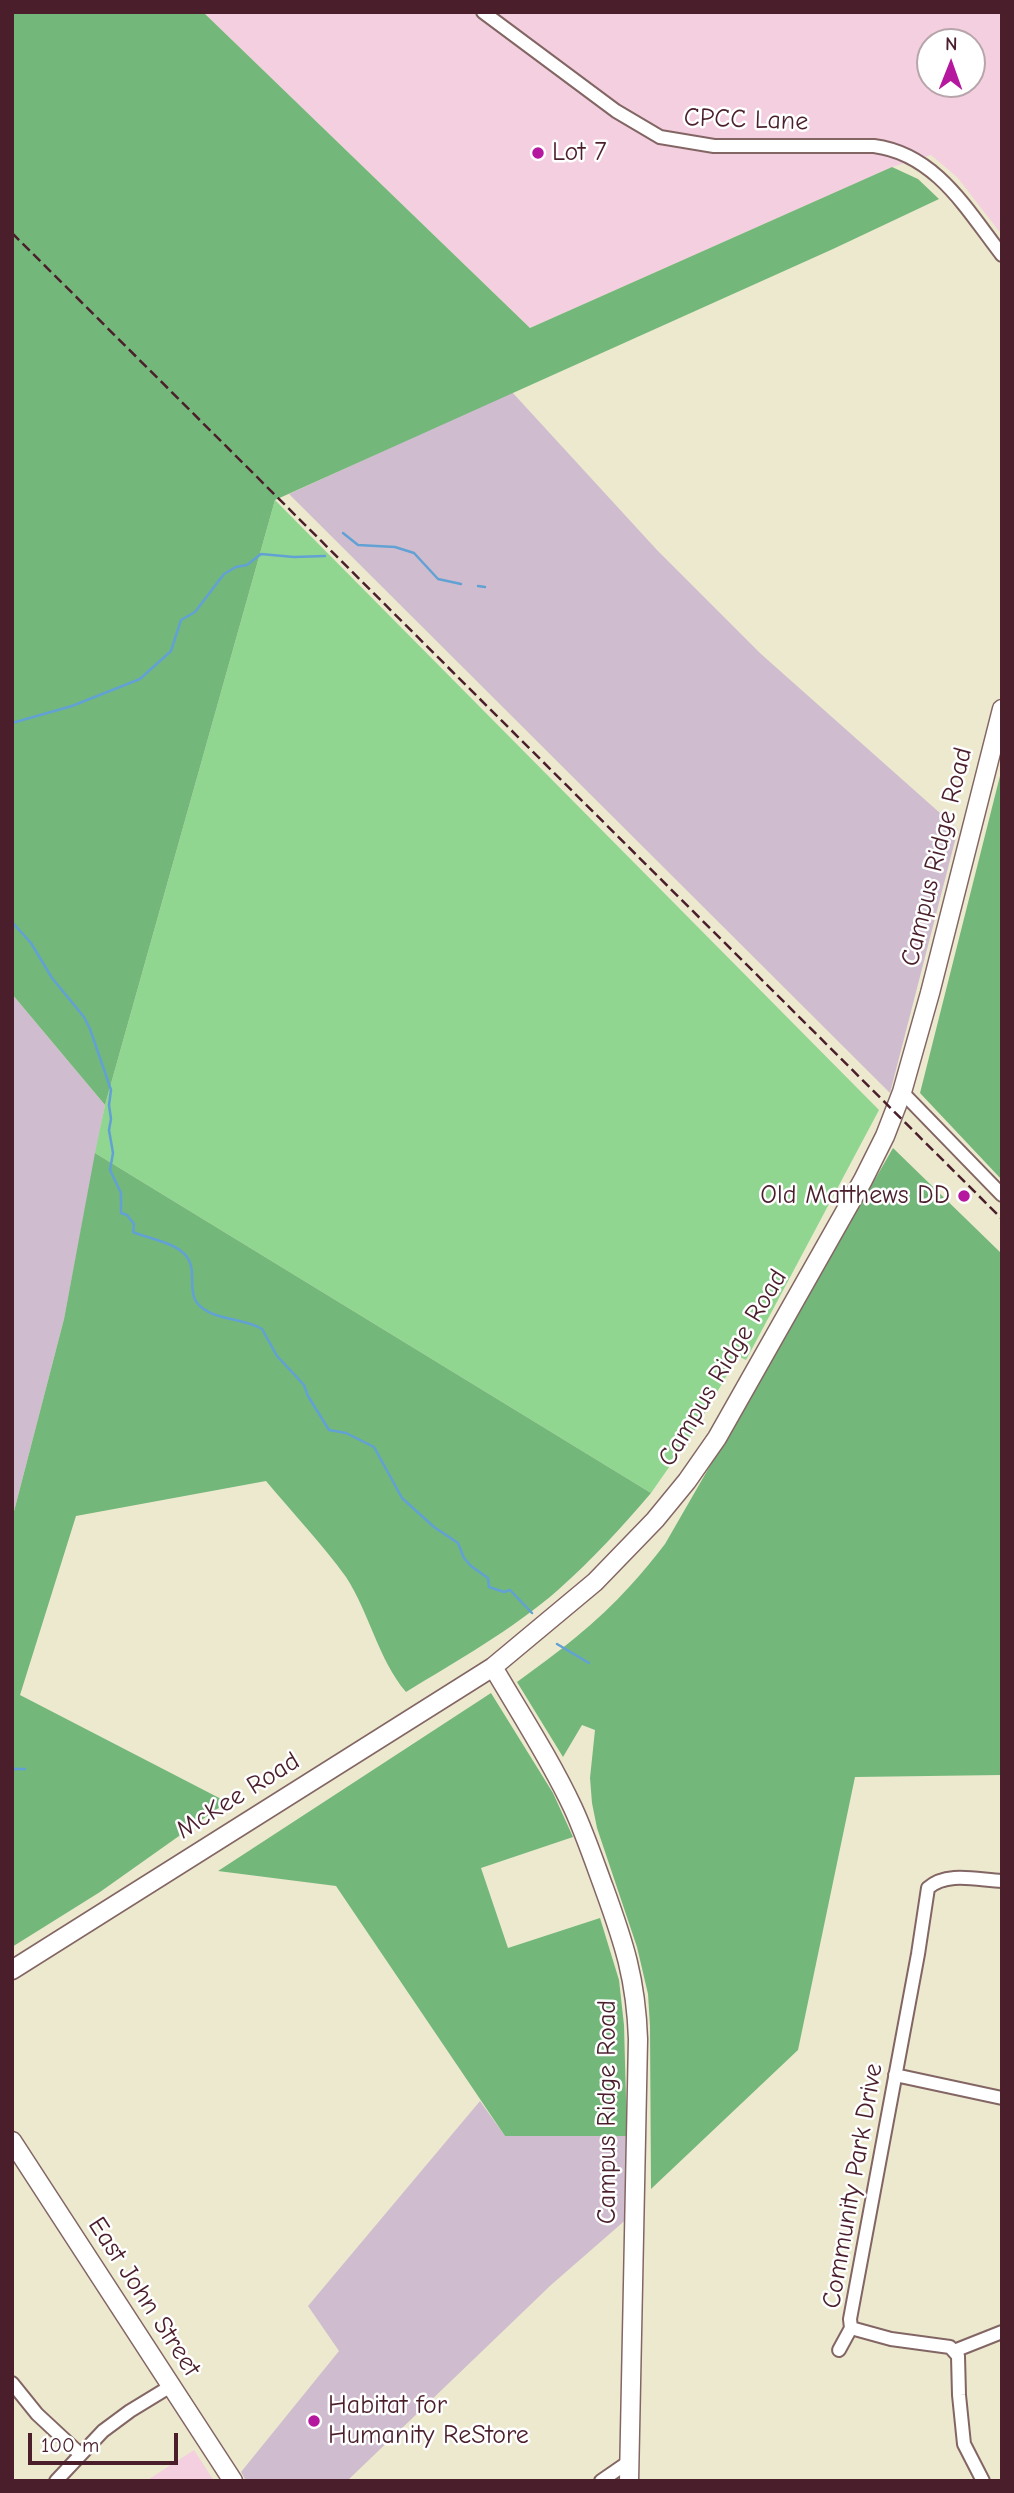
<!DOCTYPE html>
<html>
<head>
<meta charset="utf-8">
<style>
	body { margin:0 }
	#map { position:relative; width:1014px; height:2493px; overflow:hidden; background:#ede9cf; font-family:"Comic Neue",sans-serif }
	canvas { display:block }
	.frame { position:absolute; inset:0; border:14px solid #4a1f2b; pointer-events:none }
	.north { position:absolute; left:916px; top:28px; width:70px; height:70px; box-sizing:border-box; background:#fff; border:2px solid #b7a5aa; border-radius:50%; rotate:1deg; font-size:19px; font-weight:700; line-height:28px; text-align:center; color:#4a1f2b }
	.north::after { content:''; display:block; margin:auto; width:24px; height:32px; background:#b5179e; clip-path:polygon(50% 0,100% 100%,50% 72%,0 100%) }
	.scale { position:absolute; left:28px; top:2433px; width:150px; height:32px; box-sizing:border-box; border:4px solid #4a1f2b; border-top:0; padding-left:9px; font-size:21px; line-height:24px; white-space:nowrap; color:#4a1f2b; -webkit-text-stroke:5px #fff; paint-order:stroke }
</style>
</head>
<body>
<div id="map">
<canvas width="1014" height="2493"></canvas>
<div class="frame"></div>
<div class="north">N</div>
<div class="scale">100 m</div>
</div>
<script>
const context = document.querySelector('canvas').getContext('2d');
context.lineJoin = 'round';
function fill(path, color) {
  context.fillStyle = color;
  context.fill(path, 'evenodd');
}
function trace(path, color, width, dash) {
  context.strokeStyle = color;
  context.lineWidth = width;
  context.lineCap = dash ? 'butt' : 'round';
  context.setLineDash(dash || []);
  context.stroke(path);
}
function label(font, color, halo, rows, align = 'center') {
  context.font = font + ' "Comic Neue",sans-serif';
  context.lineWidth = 5;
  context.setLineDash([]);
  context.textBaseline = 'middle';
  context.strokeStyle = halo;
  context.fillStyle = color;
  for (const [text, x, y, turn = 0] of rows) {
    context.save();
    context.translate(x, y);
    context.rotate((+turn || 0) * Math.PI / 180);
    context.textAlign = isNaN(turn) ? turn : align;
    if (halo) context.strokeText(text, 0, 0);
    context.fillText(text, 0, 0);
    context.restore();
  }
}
const built = new Path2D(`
	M203,12h799v223l-45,-58 -26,-22 -39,12 -362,161zM930,42h42v42h-42z
	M194,2450l20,31h-68z`);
const industrial = new Path2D(`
	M512,392l145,158 104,104 197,175 -68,264 -601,-599z
	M12,994l93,111 -41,214 -52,200z
	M480,2101l25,35h122l2,81 -78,68 -204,196h-101l-5,-9 98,-121 -31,-45z`);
const green = new Path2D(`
	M275,500l604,610 -133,250 -8,-4 -43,74 -44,63 -556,-340 10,-48z`);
const forest = new Path2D(`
	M12,12h191l327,316 362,-161 26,12 21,20 -106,50 -558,251 -170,605 -93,-111z
	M1002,768v412l-82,-87z
	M893,1148l109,106v521l-147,2 -57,273 -147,139 -1,-163 -2,-32 -11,-47 -40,-119 -5,-25 -2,-25 5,-48 -13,-5 -19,32 -46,-75c40,-29 80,-59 113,-96 12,-13 24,-28 35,-42z
	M95,1153l556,340c-29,34 -59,67 -93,97 -46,40 -100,70 -152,102 -28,-33 -36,-78 -60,-115 -22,-31 -55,-66 -80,-96l-190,35 -56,179 207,107 -127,90 -88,55v-428l52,-200z
	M491,1693l62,100 20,44 -92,31 27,80 92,-30 19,62 5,45 3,111h-122l-169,-250 -118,-15z`);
const stream = new Path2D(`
	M343,533l15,12 37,2 19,6 24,26 23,5
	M478,586l7,1
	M12,723l60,-17 68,-27 31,-28 10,-31 14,-8 29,-38 12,-7 11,-2 14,-11 33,3 31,-1
	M12,922l19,21 21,35 32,39 6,12 21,61 -2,15 2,14 -2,11 4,23 -3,17 11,23v20l6,2 7,9 -1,8c16,7 43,10 54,25 11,14 -2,37 14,50 17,14 43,11 61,22l15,27 27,29 4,11 21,34 17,3 28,14 28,51 32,29 24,16 6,15 7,8 17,12 1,9 15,5 6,-2 22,23
	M557,1644l32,19
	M12,1769h13`);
const street = new Path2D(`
	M483,12l133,99 44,26 54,9h160c62,8 93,64 128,109
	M902,1092l100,103
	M895,2075l107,23
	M851,2328l-1,-9 68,-365 10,-66c19,-17 50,-8 74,-7
	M851,2328l40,11 59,8 8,9 1,39 5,49 19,37
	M839,2350l12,-22
	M954,2351l48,-19
	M12,2383l25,31 43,40
	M56,2481l47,-50 27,-20 41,-25
	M601,2481l29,-20`);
const secondary = new Path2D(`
	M493,1667c27,46 57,92 80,141 12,26 21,53 31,80 20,55 32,91 34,151l-9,442
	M12,1970l481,-303 102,-85 60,-62 32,-39 30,-43 146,-258 22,-44 17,-44 28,-99 72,-284
	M12,2141l221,340`);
const rail = new Path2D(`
	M12,233l990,986`);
const markers = [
	[538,153,7,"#b5179e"],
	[964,1196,7,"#b5179e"],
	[314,2421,7,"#b5179e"]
];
const streetNames = [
	["CPCC Lane",746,120,2],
	["Campus Ridge Road",937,857,-76],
	["Campus Ridge Road",723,1368,-59],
	["McKee Road",238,1796,-32],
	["Campus Ridge Road",608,2112,-90],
	["Community Park Drive",853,2186,-80],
	["East John Street",144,2297,57]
];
const poiNames = [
	["Lot 7",552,153],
	["Old Matthews DD",950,1196,"right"],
	["Habitat for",328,2406],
	["Humanity ReStore",328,2436]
];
fill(built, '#f3cfe0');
fill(industrial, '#cfbdcf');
fill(green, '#90d690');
fill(forest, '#74b77a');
trace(stream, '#62a1d4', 2.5);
trace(street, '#836664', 16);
trace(secondary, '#836664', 21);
trace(street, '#fff', 12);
trace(secondary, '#fff', 18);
trace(rail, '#4a1f2b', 2.5, [10, 5]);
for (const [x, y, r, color] of markers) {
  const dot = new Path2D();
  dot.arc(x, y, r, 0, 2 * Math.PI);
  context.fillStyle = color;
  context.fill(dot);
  trace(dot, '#fff', 2.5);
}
label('26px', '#4a1f2b', '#fff', streetNames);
label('26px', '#4a1f2b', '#fff', poiNames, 'left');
</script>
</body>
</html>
